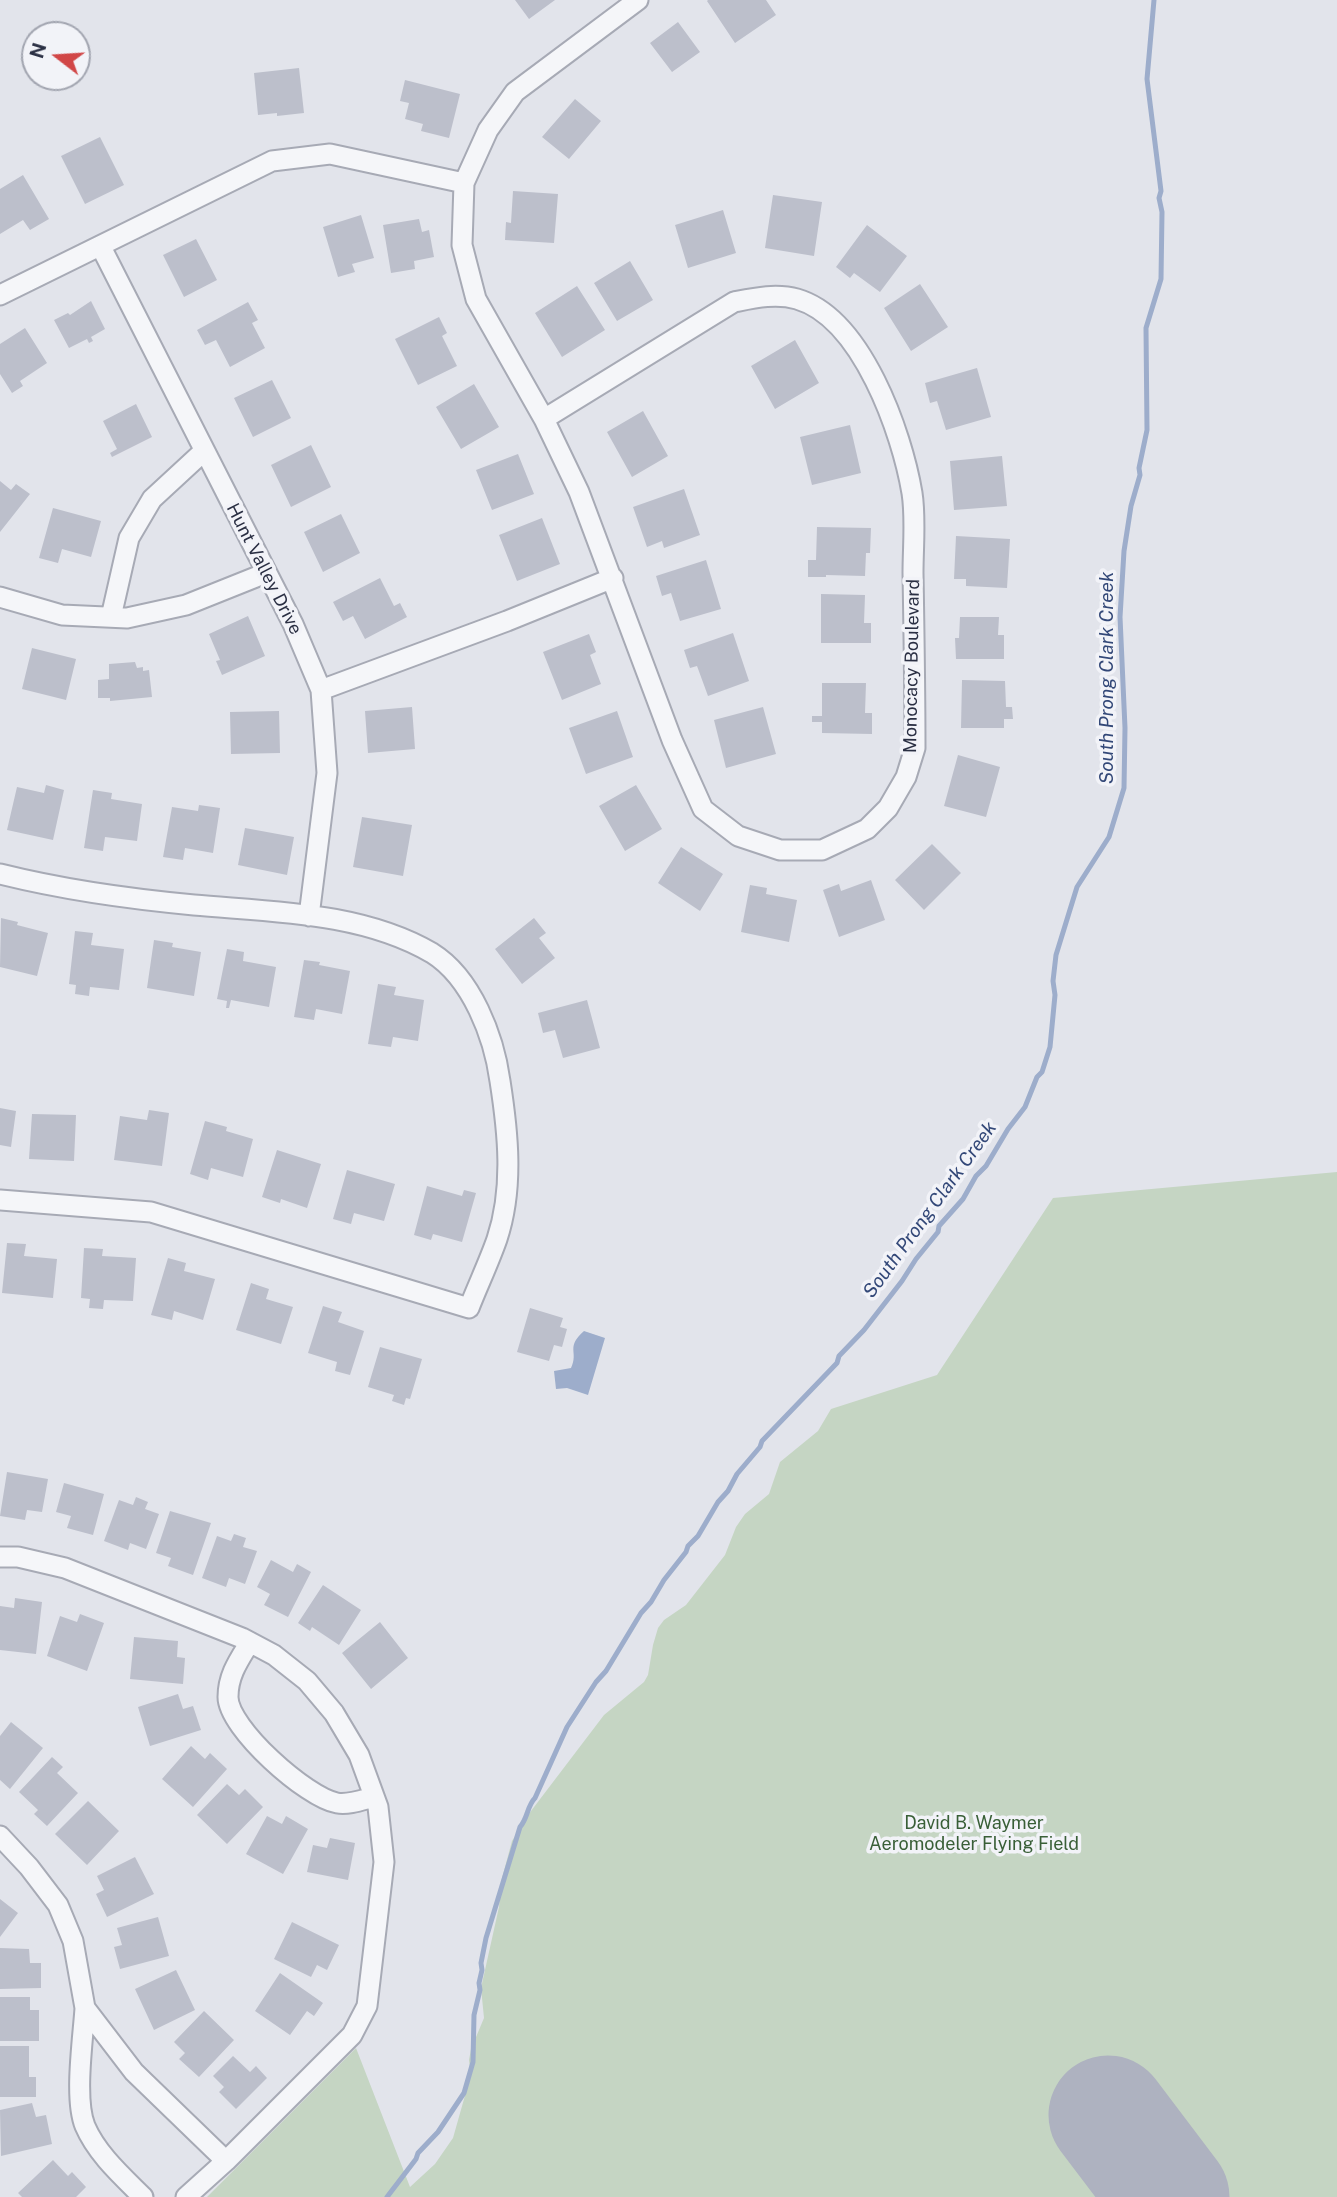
<!DOCTYPE html>
<html>
<head>
<meta charset="utf-8">
<style>
	body { margin:0 }
	#map { position:relative; width:1337px; height:2197px; overflow:hidden; background:#e2e4eb; font-family:"Public Sans",sans-serif }
	canvas { display:block }
	.north { position:absolute; left:21px; top:21px; width:70px; height:70px; box-sizing:border-box; background:#f2f3f8; border:2px solid #a2a5b0; border-radius:50%; rotate:287deg; font-size:19px; font-weight:700; line-height:28px; text-align:center; color:#2a2f43 }
	.north::after { content:''; display:block; margin:auto; width:24px; height:32px; background:#d14647; clip-path:polygon(50% 0,100% 100%,50% 72%,0 100%) }
</style>
</head>
<body>
<div id="map">
<canvas width="1337" height="2197"></canvas>
<div class="north">N</div>
</div>
<script>
const context = document.querySelector('canvas').getContext('2d');
context.lineJoin = 'round';
function fill(path, color) {
  context.fillStyle = color;
  context.fill(path, 'evenodd');
}
function trace(path, color, width, dash) {
  context.strokeStyle = color;
  context.lineWidth = width;
  context.lineCap = dash ? 'butt' : 'round';
  context.setLineDash(dash || []);
  context.stroke(path);
}
function label(font, color, halo, rows, align = 'center') {
  context.font = font + ' "Public Sans",sans-serif';
  context.lineWidth = 7;
  context.setLineDash([]);
  context.textBaseline = 'middle';
  context.strokeStyle = halo;
  context.fillStyle = color;
  for (const [text, x, y, turn = 0] of rows) {
    context.save();
    context.translate(x, y);
    context.rotate((+turn || 0) * Math.PI / 180);
    context.textAlign = isNaN(turn) ? turn : align;
    if (halo) context.strokeText(text, 0, 0);
    context.fillText(text, 0, 0);
    context.restore();
  }
}
const green = new Path2D(`
	M1337,1172v1025h-1130l149,-149 54,139 25,-23 18,-26 13,-46 4,-24 -1,-8 2,-11 13,-31 -3,-30 18,-81 2,-25 11,-41 19,-30 73,-96 40,-33 4,-7 5,-30 5,-17 6,-8 22,-15 39,-50 11,-28 9,-13 24,-20 11,-32 38,-31 13,-22 106,-34 116,-177z`);
const water = new Path2D(`
	M584,1331l21,7 -17,57 -21,-7 -11,1 -2,-18 17,-3c8,-17 -6,-20 13,-37z`);
const stream = new Path2D(`
	M387,2197l29,-38 2,-6 20,-21 26,-39 9,-31 1,-47 6,-25 -1,-7 3,-13 -1,-7 5,-25 34,-111c8,-9 7,-21 15,-29l32,-71 29,-45 10,-11 35,-58 10,-11 13,-22 22,-28 2,-6 10,-10 20,-34 10,-11 9,-17 23,-27 2,-6 75,-78 2,-7 25,-26 38,-49 14,-22 22,-27 1,-6 24,-27 13,-23 10,-10 22,-37 17,-22 12,-30 5,-5 8,-25 5,-52 -2,-14 3,-26 21,-68 32,-50 15,-49 1,-60 -5,-111 4,-66 7,-45 9,-31 -1,-7 8,-38 -1,-102 15,-49 1,-67 -3,-14 2,-7 -14,-112 7,-79`);
const runway = new Path2D(`
	M1108,2115l62,82`);
const building = new Path2D(`
	M515,0h40l-26,19z
	M708,0h58l10,15 -41,28 -28,-42z
	M678,22l22,30 -28,20 -22,-29z
	M299,68l5,45 -27,3v-3l-19,2 -4,-42z
	M405,80l55,14 -11,44 -28,-7 2,-7 -18,-5 4,-16 -9,-2z
	M575,99l26,22 -32,38 -27,-22z
	M100,137l24,48 -39,19 -24,-48z
	M23,175l26,44 -19,11 -7,-10 -23,14v-45z
	M513,191l45,3 -4,49 -49,-3 1,-18 5,1z
	M773,195l49,7 -8,54 -49,-8z
	M723,210l13,43 -48,15 -13,-43z
	M361,215l13,43 -22,6 3,8 -17,5 -15,-50z
	M419,219l3,13 7,-2 5,27 -20,4 1,8 -24,4 -8,-48z
	M867,225l40,31 -27,36 -26,-19 -4,5 -14,-11z
	M196,239l21,41 -33,17 -21,-42z
	M630,261l23,39 -36,21 -23,-38z
	M920,284l28,43 -37,24 -27,-43z
	M577,286l28,44 -43,27 -27,-44z
	M91,301l14,28 -14,8 2,4 -4,2 -2,-4 -18,9 -15,-28 14,-7 2,2z
	M248,302l10,18 -6,3 13,25 -35,19 -14,-27 -11,5 -8,-15z
	M439,317l8,16 -5,3 15,30 -39,19 -23,-46z
	M25,328l22,35 -27,18 3,5 -11,7 -12,-19v-30z
	M795,340l24,43 -44,26 -24,-43z
	M977,368l14,49 -45,13 -9,-29 -7,2 -5,-20z
	M272,380l19,38 -38,19 -19,-39z
	M474,384l25,43 -38,22 -25,-42z
	M136,404l16,33 -40,20 -2,-4 7,-4 -14,-28z
	M643,411l25,45 -36,21 -25,-45z
	M850,425l11,48 -49,12 -12,-48z
	M311,445l20,42 -40,20 -20,-42z
	M518,454l16,40 -42,16 -16,-40z
	M1002,456l5,50 -53,4 -4,-49z
	M0,481l11,9 5,-6 14,10 -30,38z
	M684,489l16,46 -36,13 -2,-7 -15,6 -14,-40z
	M53,508l48,13 -10,36 -29,-8 -4,14 -19,-5z
	M341,514l19,39 -37,19 -19,-40z
	M542,518l18,46 -43,17 -18,-46z
	M817,527l54,1 -1,25h-4l-1,23 -39,-1v2h-18v-17h8z
	M956,536l54,3 -3,49 -41,-2v-7h-12z
	M706,560l15,49 -41,12 -9,-28 -9,3 -6,-20z
	M380,578l14,28 6,-3 7,14 -42,22 -12,-23 -10,5 -10,-19z
	M821,594l44,1 -1,28h7v20h-50z
	M248,616l17,40 -43,19 -6,-14 4,-1 -11,-26z
	M960,617h39l-1,18h6v24h-48l-1,-21h4z
	M733,633l16,48 -41,15 -11,-30 -7,2 -6,-18z
	M589,634l7,18 -6,3 11,29 -39,16 -19,-48z
	M32,648l44,11 -10,41 -44,-11z
	M135,662l2,6 6,-1v4l6,-1 3,27 -42,4v-3h-12v-18l11,-1v-15z
	M962,680l43,1 1,26h6l1,12h-9v9h-43z
	M822,683h44l-1,30h7v21l-50,-1v-11h-10v-6h10z
	M412,707l3,42 -47,4 -3,-42z
	M763,707l13,47 -50,14 -12,-48z
	M279,711l1,42 -49,1 -1,-42z
	M617,711l16,46 -47,17 -17,-46z
	M958,755l42,12 -14,50 -42,-11z
	M46,785l18,5 -11,50 -46,-10 10,-43 27,6z
	M636,785l26,44 -37,22 -26,-45z
	M93,790l19,3 -1,6 31,5 -5,37 -32,-4 -2,14 -19,-3z
	M199,805l21,3 -7,45 -28,-5 -2,12 -20,-3 9,-50 26,4z
	M362,817l50,8 -9,51 -50,-9z
	M245,828l49,9 -7,38 -49,-10z
	M932,844l29,29 -37,37 -29,-30z
	M681,847l42,27 -23,37 -42,-28z
	M871,880l14,40 -46,17 -16,-47 16,-6 2,7z
	M750,885l17,3 -1,6 31,6 -8,42 -48,-10z
	M1,918l17,4 -1,3 31,8 -11,43 -37,-9z
	M534,918l12,15 -7,5 16,20 -33,26 -27,-35z
	M75,931l18,2 -2,12 33,4 -5,41 -29,-3 -1,9 -14,-2 1,-9 -7,-1z
	M154,940l19,3 -1,4 29,5 -7,44 -47,-8z
	M227,949l17,3 -1,9 33,6 -7,40 -38,-7 -2,8h-3l1,-7 -10,-2z
	M304,960l16,2 -1,3 31,6 -8,43 -26,-5 -2,11 -20,-3z
	M378,984l18,3 -2,8 30,5 -6,41 -25,-4 -2,10 -23,-3z
	M587,1000l13,48 -37,10 -8,-28 -12,3 -5,-20z
	M0,1108l16,3 -5,36 -11,-2z
	M149,1110l20,3 -7,53 -48,-6 6,-44 27,4z
	M32,1114l44,1 -2,46 -45,-2z
	M205,1121l22,6 -1,4 27,8 -10,38 -32,-9 -3,12 -18,-6z
	M277,1150l44,14 -14,44 -26,-9 -1,4 -18,-6z
	M347,1170l48,14 -11,37 -30,-8 -3,11 -18,-5z
	M427,1186l35,10 2,-6 12,3 -14,49 -29,-8 -2,6 -17,-5z
	M7,1243l19,1 -2,12 33,3 -4,39 -51,-5z
	M84,1248l19,1 -1,7 34,2 -3,43 -29,-1 -1,9 -14,-1 1,-9 -9,-1z
	M168,1258l18,5 -2,8 31,8 -12,41 -29,-9 -2,9 -21,-5z
	M251,1283l18,6 -3,10 27,8 -12,37 -45,-14z
	M323,1306l19,6 -4,10 26,9 -14,44 -15,-4 2,-9 -29,-9z
	M530,1308l33,10 -3,9 7,2 -5,18 -8,-2 -5,16 -32,-9z
	M380,1347l42,12 -12,40 -4,-1 -2,7 -12,-4 2,-6 -26,-8z
	M7,1472l41,7 -6,33 -15,-2 -2,10 -25,-4z
	M64,1483l40,11 -11,41 -26,-7 4,-12 -15,-4z
	M136,1497l12,5 -3,7 14,5 -13,35 -16,-6 -2,7 -24,-9 15,-41 14,5z
	M170,1511l41,12 -18,52 -25,-9 3,-8 -15,-5z
	M234,1534l12,4 -3,9 14,4 -12,33 -16,-6 -3,9 -24,-9 15,-42 14,5z
	M271,1560l22,12 4,-8 14,8 -23,45 -24,-12 6,-11 -13,-7z
	M323,1585l38,25 -22,35 -27,-18 -2,4 -12,-8z
	M15,1598l27,4 -6,52 -36,-4v-44l14,2z
	M80,1614l24,9 -17,48 -40,-15 13,-40 17,6z
	M380,1622l28,36 -37,31 -29,-36z
	M134,1637l44,4 -1,16 8,1 -2,26 -53,-5z
	M178,1694l5,15 10,-3 8,24 -51,16 -12,-39z
	M11,1722l32,26 -33,41 -10,-9v-44z
	M191,1746l14,13 5,-6 17,16 -34,38 -31,-28z
	M52,1757l11,10 -6,6 21,20 -31,33 -13,-12 4,-4 -19,-18z
	M227,1784l12,11 6,-6 18,18 -36,37 -30,-29z
	M88,1801l31,30 -32,34 -32,-31z
	M267,1816l15,8 4,-8 22,13 -25,45 -37,-20z
	M330,1838l25,5 -7,37 -41,-8 6,-27 14,3z
	M135,1857l19,37 -47,23 -11,-23 8,-4 -7,-14z
	M0,1899l18,14 -18,24z
	M158,1917l11,39 -49,13 -6,-22 8,-2 -5,-17z
	M292,1922l47,23 -12,25 -10,-5 -6,12 -37,-18z
	M0,1948l29,1 1,14h11v25l-41,1z
	M176,1970l19,40 -41,20 -19,-41z
	M280,1973l43,30 -9,13 -7,-5 -17,24 -35,-24z
	M0,1997h30v13h9v31h-39z
	M204,2011l30,29 -35,37 -20,-18 6,-6 -11,-11z
	M0,2046h29v31h7v20h-36z
	M233,2056l17,16 6,-6 11,12 -31,31 -17,-17 5,-5 -11,-11z
	M32,2103l4,14 10,-2 6,29 -51,12 -1,-46z
	M53,2160l15,16 4,-4 14,15 -10,10h-54l-4,-4z`);
const minor = new Path2D(`
	M101,247l192,377 28,66 6,83 -18,143
	M0,295l272,-134 58,-7 134,29
	M544,419l190,-117c20,-4 42,-9 63,-3 65,19 105,134 115,194 4,25 1,54 1,80 1,58 2,117 2,175l-9,29 -18,31 -21,21 -45,21h-42l-42,-14 -35,-27 -31,-69 -93,-248 -35,-73 -68,-120 -14,-54 2,-62 24,-53 27,-38 123,-92
	M0,597l62,18 65,3 59,-13 80,-32
	M111,617l18,-79 23,-39 52,-48
	M321,690l186,-69 106,-43
	M0,874c64,16 129,25 194,31 79,7 168,7 238,48 40,25 62,84 68,128 8,51 14,107 -3,158 -8,23 -19,46 -28,69l-318,-96 -151,-12
	M0,1557h18l47,11 177,70 32,17 33,26 27,32 25,42 19,52 6,55 -17,144 -15,29 -126,126 -40,36
	M250,1642c-11,18 -22,33 -22,55 0,31 79,101 109,106 12,2 25,-3 37,-6
	M0,1836l29,31 29,38 15,36 12,67 49,64 92,89
	M85,2008c-2,31 -11,91 0,118 12,28 37,50 58,71`);
const streetNames = [
	["Hunt Valley Drive",264,569,63],
	["Monocacy Boulevard",912,666,-89]
];
const parkNames = [
	["David B. Waymer",974,1823],
	["Aeromodeler Flying Field",974,1844]
];
const waterNames = [
	["South Prong Clark Creek",1107,678,-90],
	["South Prong Clark Creek",930,1210,-54]
];
fill(green, '#c5d5c3');
fill(water, '#9dadcb');
trace(stream, '#9dadcb', 5);
trace(runway, '#aeb2c0', 119);
fill(building, '#bcbfcb');
trace(minor, '#a7aab5', 23);
trace(minor, '#f5f6f9', 19);
label('18px', '#2a2f43', '#f2f3f8', streetNames);
label('18px', '#395f37', '#f2f3f8', parkNames);
label('italic 19px', '#334878', '#f2f3f8', waterNames);
</script>
</body>
</html>
